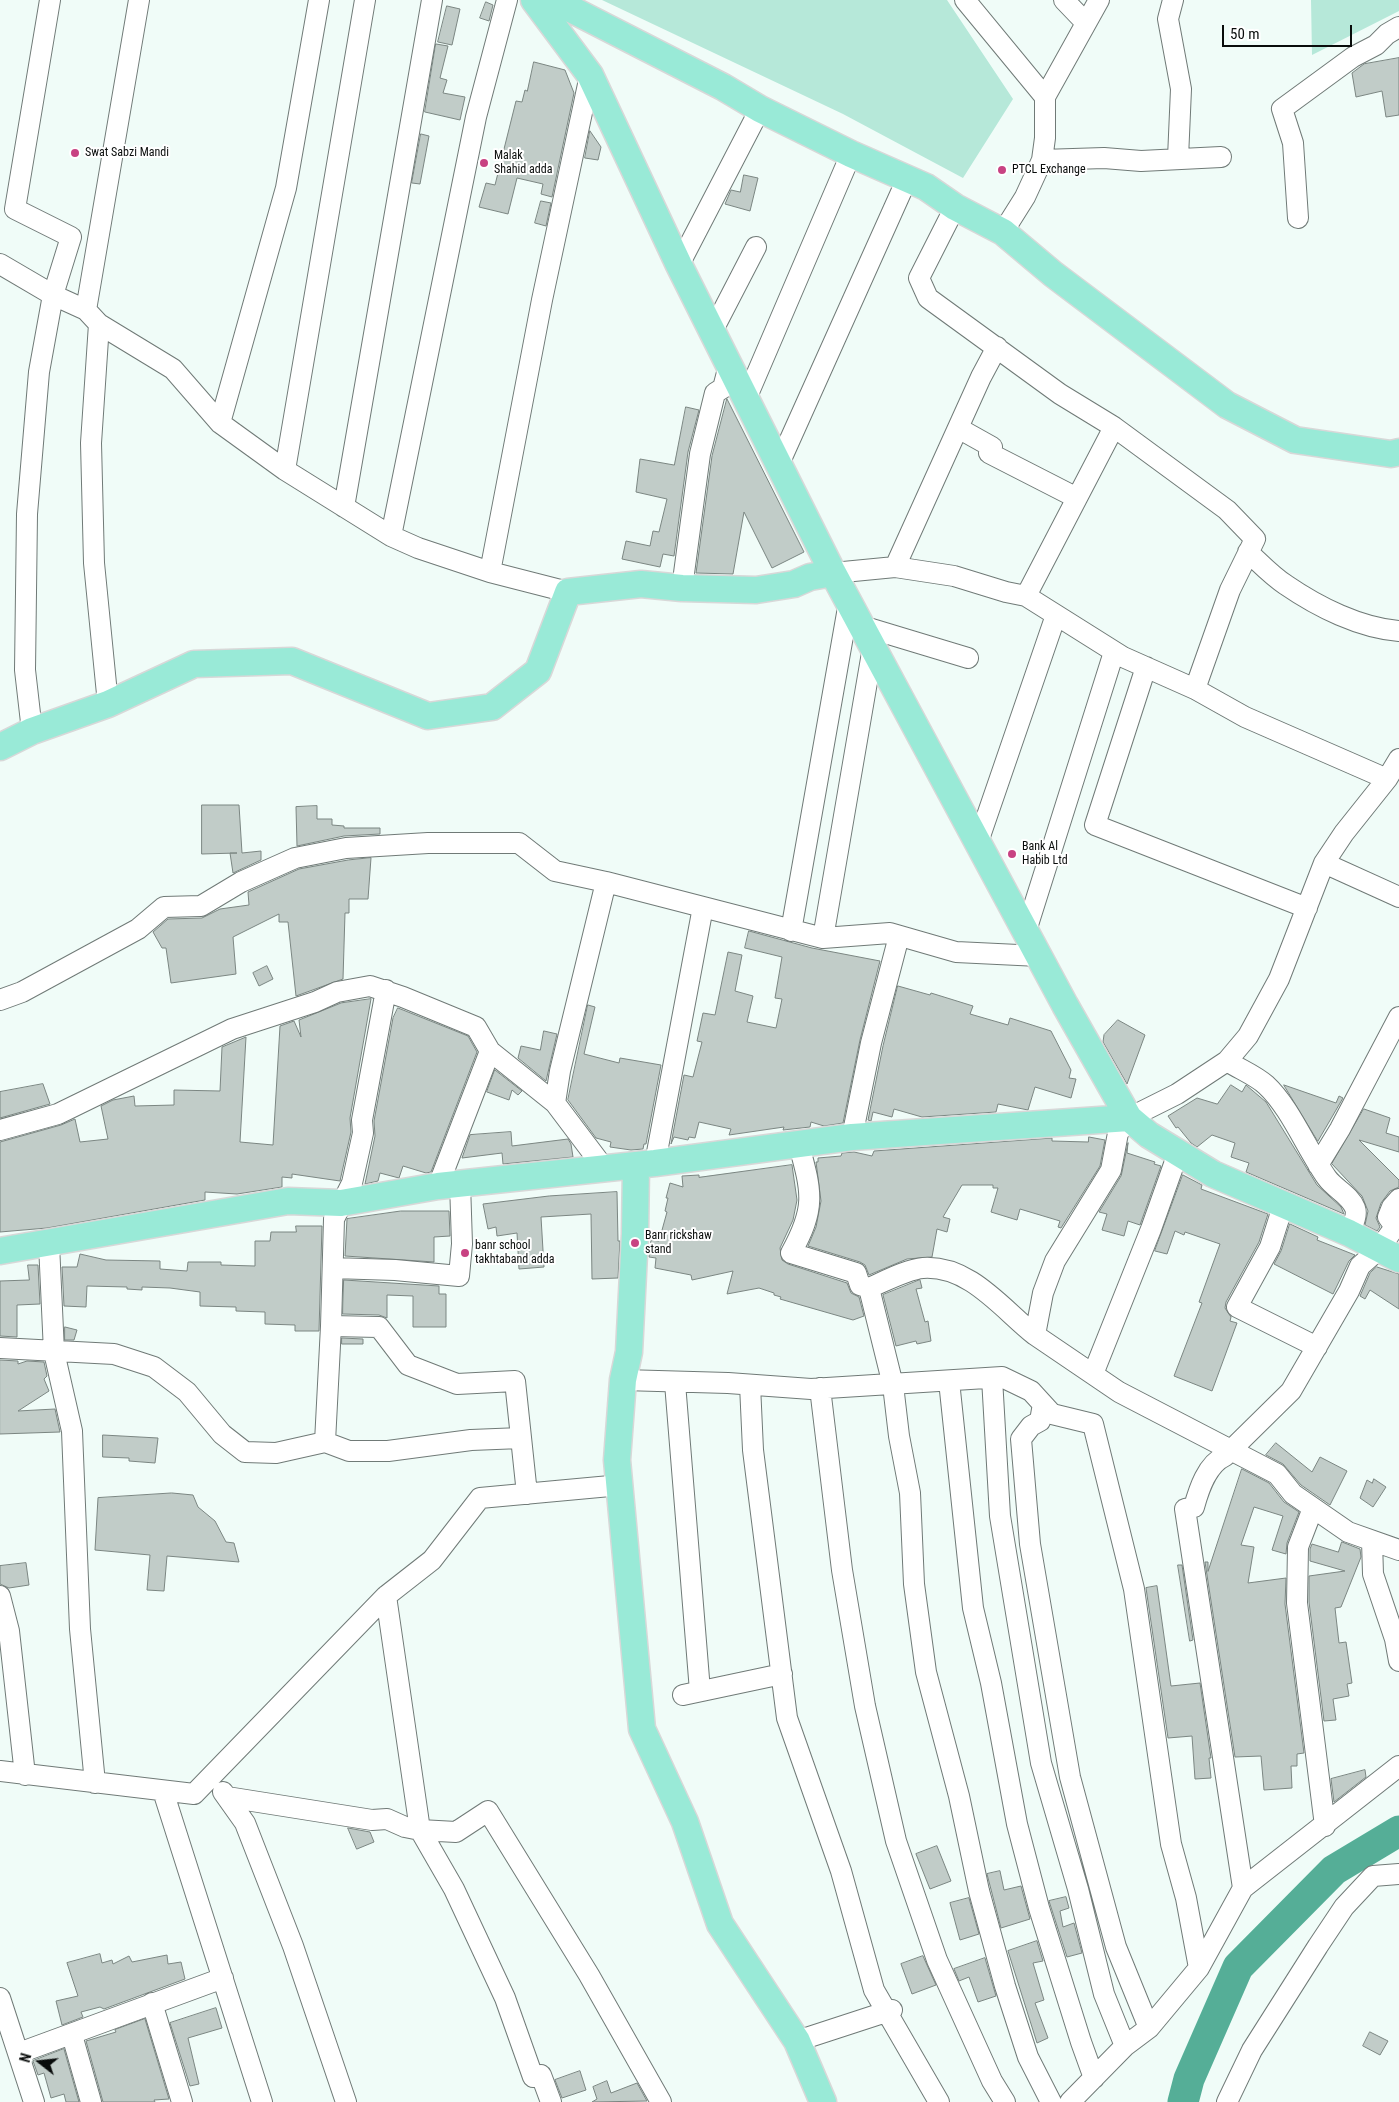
<!DOCTYPE html>
<html>
<head>
<meta charset="utf-8">
<style>
	body { margin:0 }
	#map { position:relative; width:1399px; height:2102px; overflow:hidden; background:#f0fcf8; font-family:"Roboto Condensed",sans-serif }
	canvas { display:block }
	.north { position:absolute; left:15px; top:2037px; width:50px; height:50px; -webkit-text-stroke:4px #fff; paint-order:stroke; rotate:286deg; font-size:14px; font-weight:700; line-height:20px; text-align:center; color:#090c0b }
	.north::after { content:''; display:block; margin:auto; width:18px; height:22px; background:#090c0b; clip-path:polygon(50% 0,100% 100%,50% 72%,0 100%) }
	.scale { position:absolute; left:1222px; top:25px; width:130px; height:22px; box-sizing:border-box; border:2px solid #090c0b; border-top:0; padding-left:6px; font-size:15px; line-height:18px; white-space:nowrap; color:#090c0b; -webkit-text-stroke:4px #fff; paint-order:stroke }
</style>
</head>
<body>
<div id="map">
<canvas width="1399" height="2102"></canvas>
<div class="north">N</div>
<div class="scale">50 m</div>
</div>
<script>
const context = document.querySelector('canvas').getContext('2d');
context.lineJoin = 'round';
function fill(path, color) {
  context.fillStyle = color;
  context.fill(path, 'evenodd');
}
function trace(path, color, width, dash) {
  context.strokeStyle = color;
  context.lineWidth = width;
  context.lineCap = dash ? 'butt' : 'round';
  context.setLineDash(dash || []);
  context.stroke(path);
}
function label(font, color, halo, rows, align = 'center') {
  context.font = font + ' "Roboto Condensed",sans-serif';
  context.lineWidth = 4;
  context.setLineDash([]);
  context.textBaseline = 'middle';
  context.strokeStyle = halo;
  context.fillStyle = color;
  for (const [text, x, y, turn = 0] of rows) {
    context.save();
    context.translate(x, y);
    context.rotate((+turn || 0) * Math.PI / 180);
    context.textAlign = isNaN(turn) ? turn : align;
    if (halo) context.strokeText(text, 0, 0);
    context.fillText(text, 0, 0);
    context.restore();
  }
}
const green = new Path2D(`
	M602,0h345l66,99 -50,79 -120,-64z
	M1311,0h88v11l-87,44z`);
const river = new Path2D(`
	M1183,2102l6,-23 49,-112 96,-97 65,-39`);
const building = new Path2D(`
	M486,2l7,3 -4,16 -9,-3z
	M447,6l13,3 -8,36 -14,-3z
	M436,44l12,2 -8,32 7,2 -4,13 22,4 -5,23 -35,-8z
	M1399,58v57l-13,2 -4,-26 -26,6 -4,-24 12,-9z
	M534,62l31,8 9,23 -22,104 -11,-3 2,-10 -26,-6 -9,36 -29,-7 7,-24 9,2 21,-84 6,1 3,-12 2,1z
	M590,131l11,16 -3,13 -13,-2z
	M421,134l8,2 -9,48 -8,-1z
	M744,175l14,3 -8,33 -25,-7 6,-14 9,2z
	M541,201l10,2 -5,23 -11,-3z
	M727,399l77,153 -32,16 -28,-56 -11,62 -37,-1 16,-117z
	M686,407l13,3 -11,42 -14,104 -11,-2 -3,13 -38,-8 4,-18 24,5 3,-15 6,1 8,-33 -31,-7 4,-33 34,6z
	M202,805h37l3,48 19,-2v9l-28,13 -3,-20h7l-35,1z
	M317,806v13h15v6l12,1v2h36v6l-36,2 -47,10 -1,-39z
	M371,858l-3,41h-19v14h-4l-2,66 -47,17 -8,-74h-9v-8l-46,23 3,37 -65,9 -5,-35h-4l-9,-16 15,-13 34,-1 18,-9 29,-4 -1,-13 51,-23 49,-9z
	M749,931l63,17 68,13 -20,79 -17,83 -19,3 -13,-4 -1,5 -27,3 1,-3 -55,8 2,-6 -32,-7 -4,16 -6,-1 -1,3 -14,-3 -3,7 13,-69 9,2 9,-35 -5,-1 6,-28 12,2 13,-63 14,3 -7,36 18,5 -6,26 29,6 6,-29 -7,-1 7,-41 -37,-9z
	M267,966l6,13 -14,7 -6,-13z
	M898,986l32,9 1,-2 42,13 -3,8 38,11 2,-7 41,13 20,39 -2,8 7,1 -5,19 -36,-11 -7,23 -30,-6 -2,8 -74,5 -28,-8 -2,8 -19,-5 -2,9 -3,-1 15,-74z
	M371,999l-21,119 1,14 -11,49 -48,-7v4l-10,-1v10l-45,7 -32,-2v8l-158,28 -47,4v-90l61,-17 14,-6 5,23 28,-3 -7,-33 12,-6 21,-4 1,10 39,-1v-15l46,1 2,-44 24,-10 -6,105 33,3 7,-119 14,-5 7,16 -2,-17 42,-17z
	M588,1005l7,2 -11,47 35,9 1,-5 41,7 -15,79h-2l-1,5 -12,1 -21,-3 1,-5 -15,-4 -28,-38z
	M398,1008l70,28 9,16 -46,120 -5,1 -23,-7 -4,12 -19,-5 -2,8 -13,3 10,-48 -1,-15 19,-103z
	M1118,1020l27,15 -18,49 -24,-42 1,-7z
	M544,1031l13,3 -11,47 -28,-23 3,-12 19,4z
	M495,1070l27,21 -4,4 -6,-5 -3,10 -22,-8z
	M43,1084l7,20 -50,14v-26z
	M1231,1085l11,7 4,-7 20,17 51,83 24,22 3,7 -98,-42 3,-9 -18,-6 4,-14 -23,-8 -15,12 -6,-4 -13,-16 -2,1 -8,-12 29,-18 20,6z
	M1284,1085l52,18 3,-7 4,2 -25,43z
	M1364,1109l26,9 -4,15 13,4v15l-40,-12 40,40v7l-9,4 -9,12 -5,15 4,9 -3,4 -12,-6 3,-14 -6,-15 -30,-32z
	M511,1132l1,14 56,-7 3,5 2,13 -70,7 -1,-11 -40,5 8,-23z
	M1089,1137l16,3 -5,26 -39,62 -3,-1 2,-6 -40,-12 -3,11 -26,-8 7,-24h-5v-3h-31l-19,32 7,2 -3,13 -10,-3 -5,28 -25,2 -38,16 -4,-10 -5,-3 -52,-16 8,-19 5,-26 -5,-39h2v-4l23,-2 1,-3 12,-1 18,4 2,-5 178,-13v3l36,1z
	M1128,1143l-1,10 28,9 -1,2 7,2 -21,59 -12,-4 -4,15 -22,-6 5,-16 -8,-2 22,-36z
	M792,1165l5,35 -4,20 -13,28 2,12 6,4 59,19 4,10 8,4 5,19 -11,4 -73,-21 1,-2 -7,-2v-2l-15,-5 -32,6 6,-23 -41,9 -1,-5 -36,-7 1,-10 -7,-1 2,-17 8,1 8,-29 -2,-1 3,-13h-2l4,-15 13,4 -1,-11 17,-1v2z
	M1183,1175l19,10 -1,4 67,25 -9,28 -33,60 -1,6 6,9 -1,4 7,2 -25,68 -38,-15 28,-73 -3,-1 21,-58 -35,-12 -1,3 -9,-4 -8,23 -12,-3z
	M617,1192l1,49h2l-2,37 -26,1 -1,-65 -50,3 3,50 -25,2 -2,-36 -20,3 -1,-9 -8,2 -5,-25 66,-8z
	M401,1211h48l1,25 -16,1v25l-89,-6 2,-37z
	M1290,1224l28,13 -1,3 38,15 -6,6 -16,33 -59,-30 7,-13z
	M296,1226h26l-3,105h-24v-6l-30,-1v-12l-29,-1v-4l-36,-1v-14l-30,-4 -28,-1v3l-15,-1v-2l-40,-1 -1,21 -22,-1 -2,-39h15l3,-13 26,6 54,1v8l27,2 1,-9h33v3l34,1v-25h15l1,-9h25z
	M28,1265h10l2,39 -23,1v32l-17,-1v-55l29,-1z
	M1377,1267l22,7v35l-29,-19 -5,9 -5,-3 10,-23z
	M344,1280l95,6v8h7v33h-33v-31l-26,-1v23l-8,-3 -36,-1z
	M920,1280l2,8 -6,1 9,33 3,-1 3,20 -14,3 -1,-3 -20,5 -13,-51z
	M65,1327l12,3 -3,10h-9z
	M342,1338l21,1v5h-21z
	M0,1360l18,1v3l9,-3 17,1 3,14 -3,3 5,12 -31,20 37,-2 5,23 -60,2z
	M103,1435l55,3 -3,25 -26,-2v-3l-26,-1z
	M1276,1443l36,29 8,-15 27,14 -17,34 -29,-20 -18,-21 -17,-9z
	M1242,1469l27,14 15,19 15,10 -12,31 -1,11 -14,-4 11,-34 -29,-9 -13,38 13,2 -6,36 38,-5 -1,26 19,149 -7,1v12h-6l1,22 -28,2 -3,-34 -26,1 -30,-195h3v9z
	M1374,1479l12,8 -13,20 -13,-9 7,-18 5,3z
	M172,1493l21,2 5,12 17,14 11,21 8,1 5,19 -72,-6 -3,35 -17,-1 3,-35 -55,-5 3,-52z
	M1342,1542l18,7 1,8 -20,50 -6,1 4,35 7,-1 6,41 -5,1 2,12 -16,3 3,21 -12,1 -15,-119v-26l36,-5 -35,-10v-12l2,-5 26,8z
	M26,1563l3,22 -20,3 -9,-4v-18z
	M1178,1565h4l11,75 -3,1z
	M1157,1586l14,100 29,-3 11,75h-2l2,20 -16,1 -3,-43 -24,2 -22,-150z
	M1365,1770l1,7 -32,25 -3,-23z
	M348,1828l22,4 4,10 -17,7z
	M937,1846l14,35 -21,8 -14,-35z
	M1000,1871l4,19 17,-4 9,33 -29,9 -14,-54z
	M1066,1897l3,11 -9,3 3,16 11,-4 8,30 -15,4 -18,-56z
	M969,1898l10,36 -19,6 -10,-37z
	M1037,1941l6,20 -10,2 11,37 -9,3 13,35 -11,5 -29,-92z
	M100,1954l2,9 10,-3 1,4 16,-8 3,6 35,-7 1,9 13,-2 4,17 -81,30 -4,-2 -19,5 2,5 -21,8 -6,-24 22,-5 -11,-33z
	M923,1956l13,29 -24,9 -11,-30z
	M985,1958l11,38 -18,6 -9,-25 -10,4 -5,-12z
	M216,2008l6,20 -34,10 11,46 -9,2 -20,-63z
	M145,2019l24,80 -15,1 1,2h-52l-17,-61 30,-9 -1,-2z
	M1370,2032l18,9 -8,14 -17,-9z
	M64,2049l15,53h-13l-2,-8 -13,4 -7,-25 -6,2 -5,-14z
	M580,2071l6,19 -24,8 -7,-18z
	M607,2081l4,12 26,-10 10,18 -55,1 5,-3 -4,-12z`);
const minor = new Path2D(`
	M965,0l80,97
	M1064,0l22,23
	M1173,0l-5,19 13,70 -3,69
	M1042,160l62,-2 37,3 80,-4
	M955,207l-36,71 9,20 132,96 54,33 -88,169
	M1298,218l-5,-75 -11,-34 71,-52 23,-12 11,-11 12,-7
	M1003,232l22,-35 17,-37 3,-22v-41l54,-97
	M0,264l53,31 33,15 13,14 74,45 47,54 65,47 106,66 27,12 72,24 78,20
	M679,265l81,-156
	M86,310l53,-310
	M99,324l-8,119 3,120 14,141
	M712,332l44,-85
	M746,399l105,-245
	M220,423l66,-235 33,-188
	M1114,427l113,83 28,29 -25,51 -35,99
	M958,428l34,19 -3,6 88,45
	M779,464l128,-285
	M285,470l80,-470
	M344,507l88,-507
	M391,536l85,-419 31,-117
	M1248,552c12,11 24,24 38,33 32,22 74,43 113,46
	M895,567l86,-190 16,-30
	M490,572l52,-272 48,-225
	M833,573l62,-6 59,9 52,16 20,4 97,61 72,32 50,28 142,62
	M682,588l18,-134 15,-61 8,-5 6,-23
	M862,626l106,32
	M1146,667l-51,158 212,83
	M32,731l-7,-61 2,-156 12,-142 14,-77 18,-58 -56,-28 35,-209
	M1399,759l-12,20 -43,54 -20,30 -45,116 -31,57 -21,25 -50,33 -48,24 -11,15 -7,37 -56,91 -12,32 -8,42 84,57 158,82 16,20 55,38 51,18
	M978,842l78,-227
	M1324,863l75,34
	M791,931l58,-329
	M1026,931l88,-279
	M823,938l50,-291
	M0,1000l22,-8 116,-63 26,-22 37,-1 40,-24 54,-24 51,-10 82,-5h91l36,28 51,11 217,56 67,-5 66,19 83,4
	M1227,1061c12,8 28,14 39,24 24,22 41,65 61,93 8,11 23,17 28,30 3,8 -3,18 -6,25
	M555,1103l5,-32 46,-189
	M0,1130l58,-16 174,-85 83,-27 22,-10 33,-6 33,11 73,30 14,24 65,52 49,65
	M852,1137l19,-94 28,-107
	M799,1145c13,48 17,63 -8,108l65,20 4,12 9,3c14,-6 39,-19 54,-20 47,-3 79,41 112,67
	M655,1163l48,-256
	M1318,1165l22,-36 59,-112
	M438,1186l52,-135
	M1283,1206l-13,41 -33,60 80,40
	M49,1244l5,108 18,79 8,198 15,154
	M333,1268l62,2 64,6 3,-32 -2,-61
	M869,1288l24,97 6,51 11,57 4,91 12,88 33,124 20,95 26,95 23,71 23,45
	M331,1326l48,1 29,38 49,19 58,-3 12,113
	M0,1348l114,6 40,13 33,25 35,42 23,18 31,1 49,-11 24,9h39l83,-11 50,-2
	M1093,1374l58,-145 27,-76
	M992,1378l8,138 41,247 37,126 26,105 21,52
	M623,1380l105,3 83,6 191,-12 29,14 21,23 41,10 41,165 37,255 15,54 13,70
	M949,1381l24,227 18,75 26,141 22,84 42,134 13,36
	M675,1383l25,308
	M750,1385l3,65 34,268 54,153 33,119 65,112
	M820,1388l22,182 23,136 31,135 41,119 55,121 13,21
	M1043,1404l-3,17 -9,5 -10,13 9,105 40,233 46,170 33,81
	M325,1442l6,-116 3,-107 18,-36 11,-50 -1,-13 24,-130
	M1313,1508l-15,39 -1,56 28,223
	M1372,1541l1,33 22,65 4,22
	M0,1596l9,35 16,144
	M386,1596l34,234 34,59 51,109 28,79 8,-2 10,27
	M683,1695l99,-21
	M0,1771l194,23 192,-198 46,-36 48,-62 141,-13
	M163,1791l99,311
	M223,1792l22,31 48,123 53,156
	M227,1797l145,23 15,-1 18,8 15,3 36,2 32,-21 101,164 72,127
	M1243,1888l-58,-379 9,-2c5,-18 13,-43 31,-51l66,-65 58,-100 11,-25 18,-16 17,-23 -7,-10 4,-10 7,-8
	M0,1998l34,104
	M152,2003l30,99
	M72,2035l19,67
	M797,2041l95,-31
	M19,2053l204,-75
	M1070,2102l55,-56 24,-18 50,-60 44,-80 156,-122
	M1227,2102l25,-52 66,-104 26,-39 29,-31 26,-2`);
const major = new Path2D(`
	M534,0l56,75 89,190 154,308 232,432 64,113 20,17 64,39 136,59 50,26
	M553,0l170,87 37,22 91,45 75,33 29,20 48,25 50,42 174,131 68,35 96,14 8,-2
	M0,747l32,-16 76,-27 86,-40 98,-3 136,55 64,-9 46,-36 30,-79 73,-8 41,4 74,2 38,-6 16,-7 23,-4
	M636,1165l-1,69 -6,118 -6,28 -6,80 25,269 43,93 35,102 77,117 26,61
	M0,1251l288,-50 53,2 97,-17 217,-23 197,-26 277,-19`);
const markers = [
	[75,153,5,"#c84282"],
	[484,163,5,"#c84282"],
	[1002,170,5,"#c84282"],
	[1012,854,5,"#c84282"],
	[635,1243,5,"#c84282"],
	[465,1253,5,"#c84282"]
];
const poiNames = [
	["Swat Sabzi Mandi",85,153],
	["Malak",494,156],
	["Shahid adda",494,170],
	["PTCL Exchange",1012,170],
	["Bank Al",1022,847],
	["Habib Ltd",1022,861],
	["Banr rickshaw",645,1236],
	["stand",645,1250],
	["banr school",475,1246],
	["takhtaband adda",475,1260]
];
fill(green, '#b6e8d9');
trace(river, '#55ae97', 31);
fill(building, '#c1ccc8');
trace(building, '#7b8682', 1);
trace(minor, '#707a77', 22);
trace(major, '#d8d8d8', 29);
trace(minor, '#fff', 20);
trace(major, '#99ead7', 26);
for (const [x, y, r, color] of markers) {
  const dot = new Path2D();
  dot.arc(x, y, r, 0, 2 * Math.PI);
  context.fillStyle = color;
  context.fill(dot);
  trace(dot, '#fff', 2);
}
label('12px', '#090c0b', '#fff', poiNames, 'left');
</script>
</body>
</html>
